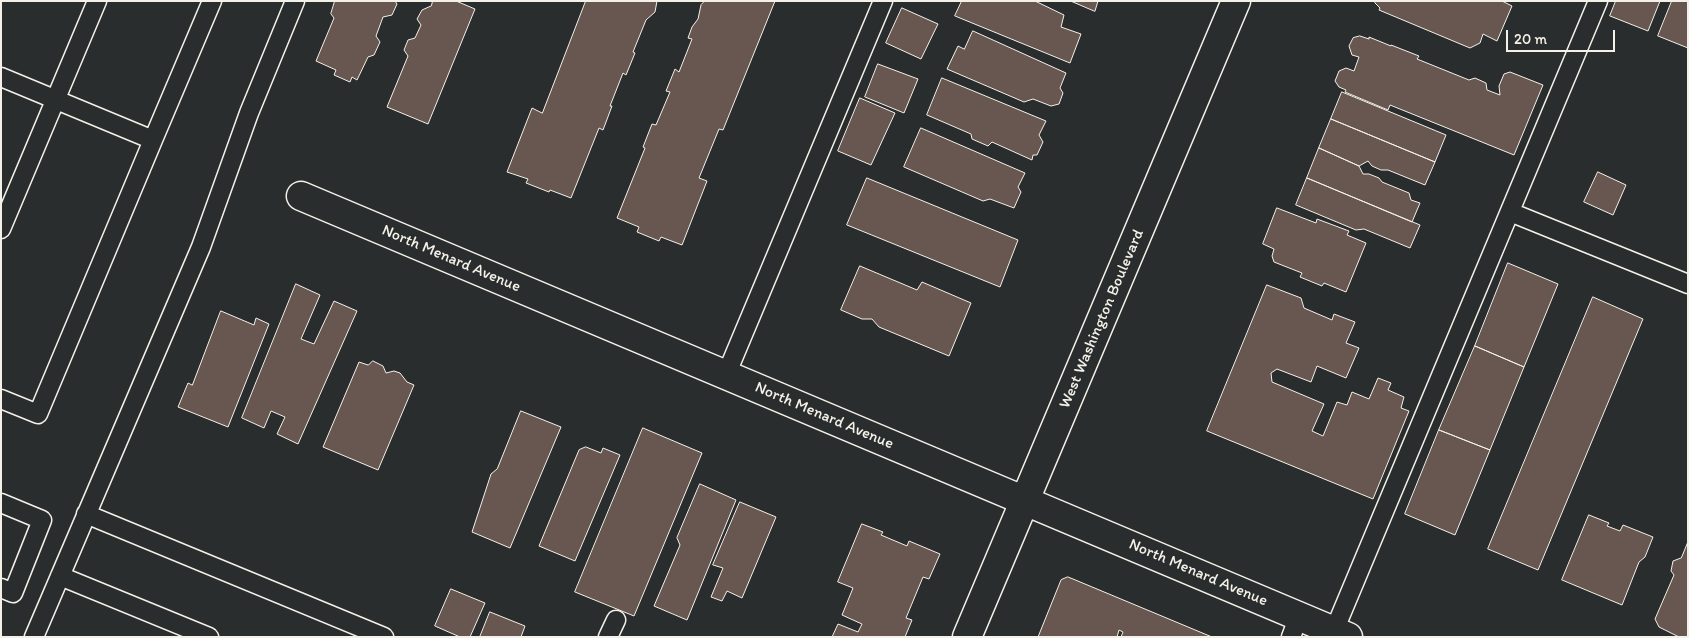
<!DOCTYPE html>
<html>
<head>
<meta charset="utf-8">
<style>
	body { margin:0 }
	#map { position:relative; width:1689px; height:638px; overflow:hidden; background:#2a2d2e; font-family:Itim,sans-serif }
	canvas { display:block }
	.frame { position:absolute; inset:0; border:2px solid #f4f1e8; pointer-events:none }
	.scale { position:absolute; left:1506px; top:30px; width:109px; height:22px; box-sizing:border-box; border:2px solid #f4f1e8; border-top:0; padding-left:6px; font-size:15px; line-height:18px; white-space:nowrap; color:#f4f1e8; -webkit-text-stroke:4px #2a2d2e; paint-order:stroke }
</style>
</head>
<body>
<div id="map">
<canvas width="1689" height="638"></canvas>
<div class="frame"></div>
<div class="scale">20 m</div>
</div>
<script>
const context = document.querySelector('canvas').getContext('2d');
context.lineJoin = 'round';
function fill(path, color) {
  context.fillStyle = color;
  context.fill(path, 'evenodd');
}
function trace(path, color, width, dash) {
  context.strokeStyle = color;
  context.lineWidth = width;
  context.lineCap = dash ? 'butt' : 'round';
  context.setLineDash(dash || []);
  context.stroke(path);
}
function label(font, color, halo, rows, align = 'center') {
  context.font = font + ' Itim,sans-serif';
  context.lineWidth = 4;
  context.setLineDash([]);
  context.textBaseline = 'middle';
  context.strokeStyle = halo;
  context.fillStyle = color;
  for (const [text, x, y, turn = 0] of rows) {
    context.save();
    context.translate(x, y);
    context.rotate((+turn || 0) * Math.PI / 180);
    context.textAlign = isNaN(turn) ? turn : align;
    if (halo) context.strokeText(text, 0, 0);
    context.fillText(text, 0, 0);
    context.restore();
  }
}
const building = new Path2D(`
	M335,1h60l2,3 -5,11 -9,2 -7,19 4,6 -6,13 -6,2 -11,23 -5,-3 -2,5 -16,-7 2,-5 -20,-9 18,-43 -3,-4z
	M433,1h23l19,8 -47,115 -41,-17 21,-51 -4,-6 4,-10 7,-2 6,-13 -4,-6 5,-9 9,-4z
	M586,1h71l-2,11 -9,8 -13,32 2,1 -9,22 -3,-2 -13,33h2l-9,24 -4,-2 -28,70 -21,-8 -1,2 -23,-9 2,-4 -21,-7 25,-64 10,5z
	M705,1h70l-52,129 -4,-1 -20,49 8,3 -25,64 -21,-8 -2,4 -22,-9 2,-5 -22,-9 28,-70 -2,-1 9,-23 4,1 14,-33 -4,-1 9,-22 4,3 13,-33 -4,-1 4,-11 6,-8 3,-14z
	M962,1h73l29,14 -3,12 20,7 -11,29 -115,-47z
	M1071,1h27l-3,10z
	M1376,1h126l10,5 -15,35 -14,-7 -3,9 -10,5 -91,-38 1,-2 -5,-5z
	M1616,1h44l-12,30 -38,-15z
	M1672,1h16v47l-30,-12z
	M902,8l36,16 -17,35 -35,-16z
	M973,31l93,42 -6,15 3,5 -4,11 -8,2 -18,-7 -9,3 -77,-33 11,-23 6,3z
	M1360,36l9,3v-2l22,9v-1l28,11 -2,3 52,21 6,-2 11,5 1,7 13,5 -1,-9 5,-12 6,-2 33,13 -29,70 -124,-50 -2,5 -43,-18 1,-2 -7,-3 -4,-6 4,-10 7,-3 8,3 5,-14 -7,-2 -3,-9 4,-8z
	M878,64l40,15 -14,34 -39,-16z
	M942,78l104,43 -7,14 4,7 -6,13h-4l-1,5 -40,-18 -4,4 -16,-7 -1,-5 -44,-19z
	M1342,92l104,43 -11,27 -104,-43z
	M860,98l35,15 -24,52 -33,-14z
	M1331,119l104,43 -10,23 -37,-15h-7l-9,-4 -4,-5 -9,5 -40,-18z
	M921,128l104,45 -7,14 3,5 -7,16 -24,-9 -7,2 -79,-34z
	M1319,148l40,18 4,8h6l10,4 3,4 27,11 2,7 9,3 -8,19 -105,-44z
	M1598,172l28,13 -13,30 -29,-13z
	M867,178l151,62 -18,47 -153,-62z
	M1307,178l113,47 -10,23 -46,-19 -8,1 -60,-25z
	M1277,208l39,15 1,-4 32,12 -2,4 19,8 -20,49 -22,-9 -2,3 -22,-9 2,-4 -28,-11 -2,-6 2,-7 -11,-5z
	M1508,263l50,21 -34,83 -49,-21z
	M860,266l57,24 5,-8 49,21 -22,53 -70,-29 -7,-8h-10l-21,-9z
	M296,284l24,11 -19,44 13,5 20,-43 23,10 -59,133 -21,-10 8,-17 -14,-6 -7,17 -22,-10z
	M1267,285l34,13 3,10 28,12 2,-6 21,8 -9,21 13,5 -13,30 -29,-12 -6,16 -34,-13 -6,4 1,9 52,22 -12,27 11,5 14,-34 10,3 5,-13 17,7 9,-21 13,5 -3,7 16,7 -3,11 8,3 -36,88 -166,-68z
	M1593,297l50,22 -105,251 -50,-21z
	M221,311l33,14 2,-7 13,6 -41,103 -50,-20 10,-24 4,2z
	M1475,346l49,21 -34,83 -51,-20z
	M373,361l10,5 3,7 8,-2 6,2 7,9 7,3 -36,85 -55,-23 36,-85 9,3z
	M521,411l40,16 -51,121 -38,-16 19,-58 6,-5z
	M643,428l59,25 -68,163 -59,-24z
	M1439,430l51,20 -35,85 -50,-21z
	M586,447l15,6 2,-5 17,7 -45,106 -36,-15 40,-96z
	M700,484l36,16 -49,120 -33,-14 26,-61 -3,-7z
	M740,502l36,15 -34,81 -15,-7 -5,10 -11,-4 12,-29 -10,-3z
	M1589,515l20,8 -2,3 13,5 3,-6 30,12 -8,20 -6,5 -17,43 -60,-25z
	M862,524l21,8 -2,3 26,11 2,-5 31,13 -11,25 -6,-2 -17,41 6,2 -7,17h-73l6,-13 20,8 4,-8 -20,-9 11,-27 -15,-6z
	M1688,542v95h-9l-20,-10 -4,-8 19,-44 -3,-4 2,-10 8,-3z
	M1068,577l5,2 139,58h-91l2,-5 -4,-2 -2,7h-79l23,-57z
	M451,589l34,14 -15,34h-10l-25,-11z
	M490,612l35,14 -4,11h-41z`);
const lane = new Path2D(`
	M1,77l152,63 59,-139
	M1510,212l178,72
	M1,229l96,-228
	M726,375l157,-374
	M1,399l37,15 115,-274
	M1,503l41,17 -29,73 -12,-5
	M86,514l298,123
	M60,576l149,61
	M1334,631l264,-630
	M34,637l167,-390 48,-134 46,-112
	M608,637l8,-17
	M1291,637l8,-21`);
const street = new Path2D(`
	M301,196l1047,441`);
const secondary = new Path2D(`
	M967,637l269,-636`);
const streetNames = [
	["North Menard Avenue",451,259,23],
	["West Washington Boulevard",1102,319,-67],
	["North Menard Avenue",824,416,23],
	["North Menard Avenue",1198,573,23]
];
fill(building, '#685751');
trace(building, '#f4f1e8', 1);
trace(lane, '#f4f1e8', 21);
trace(street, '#f4f1e8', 31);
trace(secondary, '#f4f1e8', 31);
trace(lane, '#2a2d2e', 18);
trace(street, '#2a2d2e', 28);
trace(secondary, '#2a2d2e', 28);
label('16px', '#f4f1e8', '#2a2d2e', streetNames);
</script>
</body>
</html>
